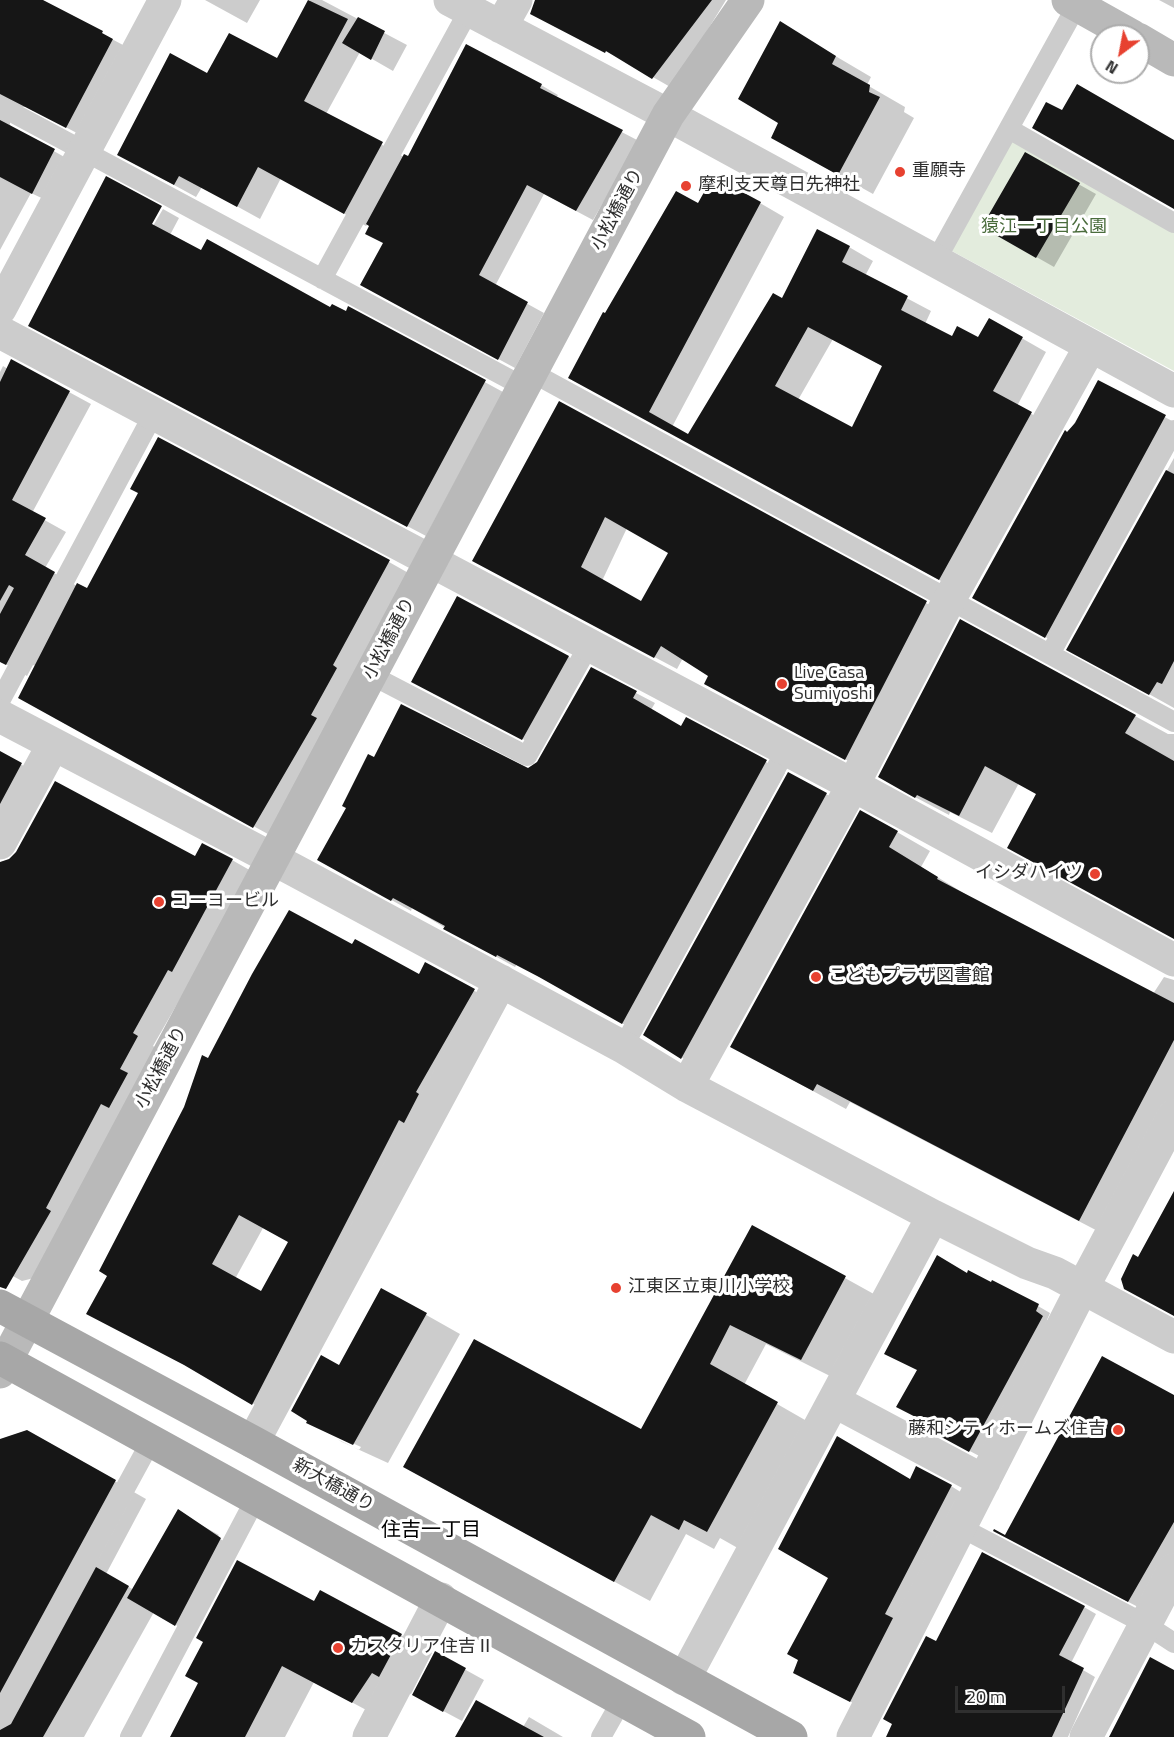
<!DOCTYPE html>
<html>
<head>
<meta charset="utf-8">
<style>
	body { margin:0 }
	#map { position:relative; width:1174px; height:1737px; overflow:hidden; background:#fff; font-family:"Titillium Web",sans-serif }
	canvas { display:block }
	.north { position:absolute; left:1090px; top:24px; width:60px; height:60px; box-sizing:border-box; background:#fff; border:2px solid #acacac; border-radius:50%; rotate:212deg; font-size:16px; font-weight:700; line-height:24px; text-align:center; color:#2f2f2f }
	.north::after { content:''; display:block; margin:auto; width:21px; height:27px; background:#e74130; clip-path:polygon(50% 0,100% 100%,50% 72%,0 100%) }
	.scale { position:absolute; left:955px; top:1686px; width:110px; height:27px; box-sizing:border-box; border:3px solid #2f2f2f; border-top:0; padding-left:8px; font-size:18px; line-height:21px; white-space:nowrap; color:#2f2f2f; -webkit-text-stroke:4px #fff; paint-order:stroke }
</style>
</head>
<body>
<div id="map">
<canvas width="1174" height="1737"></canvas>
<div class="north">N</div>
<div class="scale">20 m</div>
</div>
<script>
const context = document.querySelector('canvas').getContext('2d');
context.lineJoin = 'round';
function fill(path, color) {
  context.fillStyle = color;
  context.fill(path, 'evenodd');
}
function trace(path, color, width, dash) {
  context.strokeStyle = color;
  context.lineWidth = width;
  context.lineCap = dash ? 'butt' : 'round';
  context.setLineDash(dash || []);
  context.stroke(path);
}
function label(font, color, halo, rows, align = 'center') {
  context.font = font + ' "Titillium Web","Noto Sans JP",sans-serif';
  context.lineWidth = 6;
  context.setLineDash([]);
  context.textBaseline = 'middle';
  context.strokeStyle = halo;
  context.fillStyle = color;
  for (const [text, x, y, turn = 0] of rows) {
    context.save();
    context.translate(x, y);
    context.rotate((+turn || 0) * Math.PI / 180);
    context.textAlign = isNaN(turn) ? turn : align;
    if (halo) context.strokeText(text, 0, 0);
    context.fillText(text, 0, 0);
    context.restore();
  }
}
const green = new Path2D(`
	M1011,137l163,92v142l-224,-121z`);
const shadow = new Path2D(`
	M0,0h39l84,45 -35,94 -60,-32h-12l-6,6v12l3,3 62,35 -21,41 -23,-11 -31,57z
	M205,0h55l-13,23z
	M310,0h12l85,45 -14,26 -33,-19 -34,62 78,43 4,1 133,-73 17,10 -2,3 83,43 -46,79 -49,-26 -49,92 49,27 -29,55 -137,-74 7,-51 -17,-19 -2,2 -85,-48 -21,41 -58,-32 -6,10 -55,-30 67,-92 70,-15z
	M536,0h190l-54,88 -47,-27 -74,-37z
	M1159,0h15v8z
	M815,44l56,33 -4,8 38,22 -1,5 10,6 -41,76 -65,-36z
	M1025,154l71,40 -42,73 -58,-33z
	M760,203l24,14 -112,210 17,9 93,-136 67,-53 24,14 -8,15 66,35 -6,13 28,14 25,1 12,-19 56,32 -29,54 38,21 -92,166 -369,-202 12,-76 92,-110zM833,339l51,28 -32,62 -54,-29z
	M163,209l16,9 -9,17 32,18 129,56 15,4 3,-5 154,84 -77,144 -378,-200 99,-106 3,1z
	M12,361l79,43 -59,109 34,19 -21,36 32,18 11,4 301,-28 23,13 -135,264 -234,-128 -7,-45 -3,-1 -6,11 -27,-15v-289l3,-6 5,3z
	M1099,382l75,40 -112,224 -72,-39 78,-173z
	M559,403l389,212 -81,156 -140,-75 -17,-20 -27,-18 -6,11 -181,-96zM627,528l43,24 -28,51 -40,-22z
	M1174,458v250l-106,-59z
	M457,598l125,66 -46,82 -110,-57z
	M961,621l207,113h6v204l-136,-144 -19,-11 -27,50 -42,-21 -1,3 -36,-19z
	M636,693l19,10 -4,7 31,18 84,34 19,11 -144,261 -124,-70 -2,3 -51,-28 -52,-31 -1,3 -73,-41 36,-111 154,11z
	M0,753l42,23 -42,62z
	M788,774l53,28 -145,264 -15,-9z
	M897,832l33,19 -9,16 49,30 183,97 11,-17 10,3v142l-61,117 -263,-137 -4,7 -114,-62z
	M195,858l37,2 21,12 -100,174 5,3 -116,227 -20,5 -22,-12v-396z
	M353,946l66,30 7,-12 72,40 -222,413 -70,-41 -97,-101 100,-215zM263,1228l27,14 -28,51 -27,-14z
	M753,1227l128,71 -45,81 -70,-35 -22,41 68,39 -69,127 -23,-13 -6,11 -28,-15 -36,67 -210,-114 202,-56z
	M968,1275l70,31 12,7 -3,7 7,4 -71,134 -34,-18 -10,-12z
	M382,1290l78,44 -72,129 -46,-21 -5,-3 22,11 2,-3 -39,-18 18,-62z
	M1174,1397v199l-13,23 -134,-70z
	M27,1431l119,68 -40,75 28,16 44,-78 41,23 -2,2 19,12 -45,85 -37,-22 -70,125h-84v-289z
	M910,1481l41,5 16,10 -100,214 -56,-28 19,-105z
	M314,1603l87,32 31,18 -21,41 -8,-4 -20,29 -69,-37 -29,55h-113z
	M1084,1607l12,7 -25,49 24,14 -27,60h-181l49,-94z
	M435,1653l49,27 -22,41 -30,-16z
	M529,1717l34,20h-106l66,-10z`);
const building = new Path2D(`
	M0,0h43l60,31 -1,2 11,6 -47,89 -66,-34z
	M308,0l40,19 -44,82 79,41 -39,72 -86,-47 -21,40 -58,-31 -5,9 -57,-30 53,-102 37,20 22,-40 48,25z
	M535,0h177l-60,79 -46,-28 -1,2 -75,-39z
	M358,17l27,14 -14,29 -29,-17z
	M780,21l56,35 -4,8 38,21 -1,7 11,5 -42,78 -67,-37 7,-15 -40,-24z
	M466,44l76,40 -2,4 83,42 -47,81 -49,-26 -48,90 49,27 -30,58 -138,-75 23,-42 -18,-9 4,-8 -3,-2 38,-70 4,2z
	M1077,84l97,56v69l-142,-81 14,-26 16,8z
	M0,120l55,29 -23,45 -32,-17z
	M1025,152l55,31 -44,75 -42,-24 2,-3 -12,-8z
	M106,176l56,30 -10,18 49,26 6,-11 123,68 2,-3 14,7 2,-5 138,74 -79,147 -379,-201z
	M713,176l48,26 -112,210 39,22 85,-141 9,5 35,-69 33,17 -8,16 66,34 -7,14 51,26 5,-10 21,11 11,-19 34,19 -30,54 39,21 -93,168 -371,-202 35,-66 2,1 71,-122 22,12zM808,327l74,39 -30,61 -77,-41z
	M11,359l59,32 -58,109 34,18 -21,37 30,17 -49,93 -6,-3v-48l14,-26 -5,-3 -9,16v-219z
	M1098,380l68,35 -121,223 -73,-40 93,-168 2,2 8,-9z
	M559,401l368,200 -82,159 -141,-76 4,-8 -47,-30 -7,12 -182,-97zM605,517l63,36 -27,48 -60,-34z
	M158,437l232,123 -57,105 4,3 -26,47 6,3 -64,110 -235,-130 59,-115 10,5 51,-95 -8,-4z
	M1166,470l8,4v187l-12,23 -5,-2 -8,13 -83,-45z
	M457,596l112,60 -47,84 -111,-58z
	M960,619l176,96 -11,18 49,28v178l-167,-91 29,-54 -51,-28 -26,50 -42,-21 -2,3 -37,-21z
	M591,667l46,24 -4,7 48,28 5,-9 81,43 -145,264 -83,-47 -42,-22 -1,2 -53,-28 2,-3 -52,-28 -2,3 -74,-41 29,-52 -4,-2 26,-52 6,3 27,-53 127,64 9,-6z
	M0,751l22,12 -22,41z
	M788,772l39,21 -146,266 -38,-24z
	M55,781l140,75 7,-13 31,16 -61,113 -4,-2 -35,63 5,3 -18,33 8,4 -19,35 -8,-4 -55,104 5,3 -45,78 -6,-2v-425l9,-3 7,-7z
	M860,810l38,21 -9,16 49,30 -1,2 237,124v37l-95,181 -262,-137 -4,7 -83,-44z
	M289,910l63,34 3,-5 64,35 6,-12 50,27 -59,103 3,2 -15,29 -5,-3 -147,285 -68,-40 -98,-51 21,-38 -8,-5 85,-164 18,-52 6,3 44,-84zM239,1215l49,27 -27,49 -49,-27z
	M1174,1191v125l-50,-27 -3,-10 12,-25 5,3z
	M752,1225l94,51 -45,84 -71,-35 -20,39 68,38 -71,130 -23,-12 -5,10 -28,-15 -37,67 -211,-115 71,-128 167,90z
	M937,1255l30,18 1,-3 23,12 1,-2 47,24 -3,7 7,5 -74,136 -35,-19 3,-5 -41,-21 21,-37 -33,-16z
	M381,1288l46,25 -74,132 -47,-22 1,-2 -16,-10 30,-56 18,10z
	M1102,1356l72,39v127l-46,80 -135,-71 1,-2 11,6z
	M27,1430l89,50 -116,213v-254z
	M837,1436l73,43 6,-13 36,19 -67,129 8,4 -43,84 -57,-29 5,-13 -11,-6 41,-76 -50,-29z
	M178,1509l43,29 -46,88 -48,-28z
	M982,1552l103,54 -26,49 25,13 -32,69h-166l6,-13 -9,-5 43,-83 10,5z
	M237,1560l77,41 6,-11 82,44 -23,43 -7,-4 -20,30 -70,-37 -37,71h-75l28,-54 -13,-7 18,-34 -7,-4z
	M96,1567l33,19 -31,55 -55,96h-43v-7l11,-6z
	M435,1651l31,17 -23,44 -31,-17z
	M1150,1657l24,13v67h-65z
	M476,1700l68,37h-89z`);
const lane = new Path2D(`
	M0,106l524,281
	M1009,129l165,94
	M935,262l142,-257
	M322,279l147,-269
	M531,372l643,350
	M1050,654l124,-224
	M371,675l156,81 62,-111
	M0,701l154,-288
	M623,1047l163,-297
	M960,1527l185,97 29,19
	M0,1718l151,-277
	M130,1737l126,-239
	M601,1737l21,-37`);
const street = new Path2D(`
	M450,0l207,109 517,282
	M501,27l15,-27
	M0,309l165,-309
	M0,332l853,453 321,175
	M0,716l294,154 329,177 64,39 246,130 94,47 28,10 119,64
	M0,843l53,-98
	M687,1086l166,-301 96,-185 141,-253
	M834,1401l150,80
	M253,1442l248,-461
	M684,1679l249,-463
	M369,1737l72,-138
	M853,1737l222,-435 99,-186
	M1086,1737l88,-167`);
const secondary = new Path2D(`
	M1068,0l64,36
	M1138,39l36,21
	M0,1372l668,-1257 80,-115`);
const primary = new Path2D(`
	M0,1306l253,136 538,295
	M0,1358l689,379`);
const markers = [
	[900,172,6,"#e74130"],
	[686,186,6,"#e74130"],
	[782,684,6,"#e74130"],
	[1095,874,6,"#e74130"],
	[159,902,6,"#e74130"],
	[816,977,6,"#e74130"],
	[616,1288,6,"#e74130"],
	[1118,1430,6,"#e74130"],
	[338,1648,6,"#e74130"]
];
const poiNames = [
	["重願寺",912,172],
	["摩利支天尊日先神社",698,186],
	["Live Casa",794,674],
	["Sumiyoshi",794,695],
	["イシダハイツ",1083,874,"right"],
	["コーヨービル",171,902],
	["こどもプラザ図書館",828,977],
	["江東区立東川小学校",628,1288],
	["藤和シティホームズ住吉",1106,1430,"right"],
	["カスタリア住吉Ⅱ",350,1648]
];
const streetNames = [
	["小松橋通り",618,210,-62],
	["小松橋通り",390,639,-62],
	["小松橋通り",162,1068,-62],
	["新大橋通り",333,1486,29]
];
const parkNames = [
	["猿江一丁目公園",1044,228]
];
const neighbourhoodNames = [
	["住吉一丁目",431,1531]
];
fill(green, '#e3ecdd');
fill(shadow, '#0003');
fill(building, '#161616');
trace(lane, '#ccc', 20);
trace(street, '#ccc', 33);
trace(secondary, '#b9b9b9', 33);
trace(primary, '#a7a7a7', 33);
for (const [x, y, r, color] of markers) {
  const dot = new Path2D();
  dot.arc(x, y, r, 0, 2 * Math.PI);
  context.fillStyle = color;
  context.fill(dot);
  trace(dot, '#fff', 2);
}
label('18px', '#2f2f2f', '#fff', poiNames, 'left');
label('18px', '#2f2f2f', '#fff', streetNames);
label('18px', '#4a6c3c', '#fff', parkNames);
label('20px', '#000', '#fff', neighbourhoodNames);
</script>
</body>
</html>
